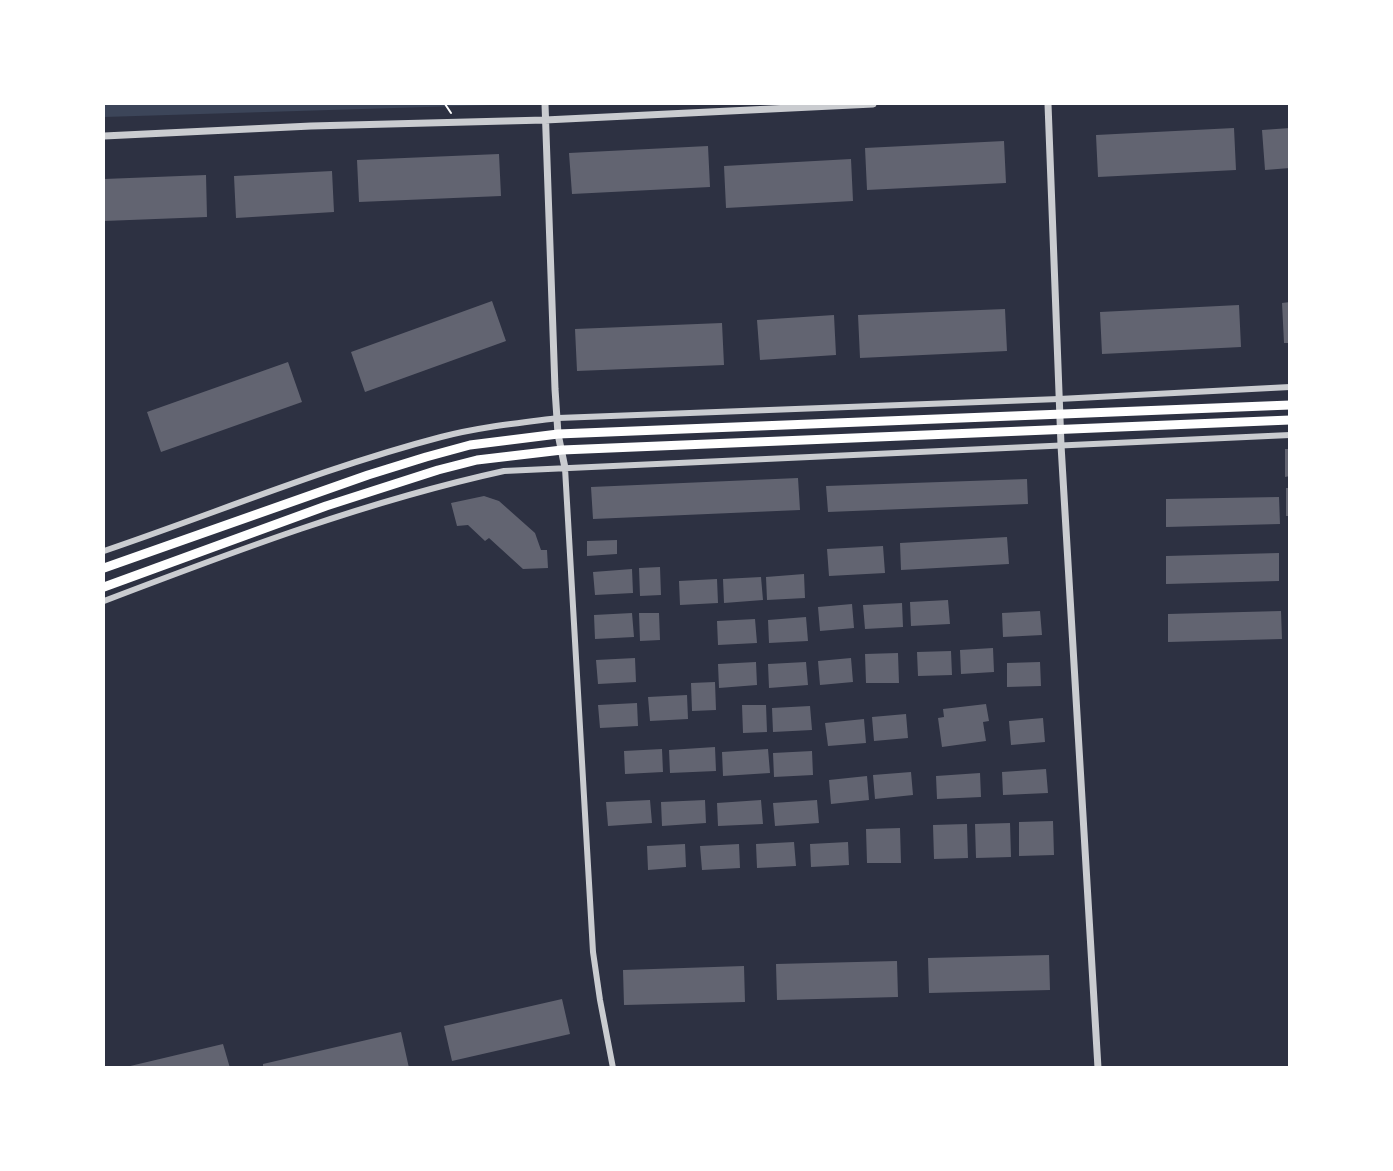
<!DOCTYPE html>
<html>
<head>
<meta charset="utf-8">
<style>
	body { margin:0 }
	#map { position:relative; width:1393px; height:1171px; overflow:hidden; background:#2d3142; font-family:"Archivo Narrow",sans-serif }
	canvas { display:block }
	.frame { position:absolute; inset:0; border:105px solid #fff; pointer-events:none }
</style>
</head>
<body>
<div id="map">
<canvas width="1393" height="1171"></canvas>
<div class="frame"></div>
</div>
<script>
const context = document.querySelector('canvas').getContext('2d');
context.lineJoin = 'round';
function fill(path, color) {
  context.fillStyle = color;
  context.fill(path, 'evenodd');
}
function trace(path, color, width, dash) {
  context.strokeStyle = color;
  context.lineWidth = width;
  context.lineCap = dash ? 'butt' : 'round';
  context.setLineDash(dash || []);
  context.stroke(path);
}
const green = new Path2D(`
	M104,104h420l-420,13z`);
const building = new Path2D(`
	M1234,128l2,42 -138,7 -2,-42z
	M1290,128v40l-25,2 -3,-40z
	M1004,141l2,42 -139,7 -2,-42z
	M708,146l2,41 -138,7 -3,-41z
	M499,154l2,42 -142,6 -2,-42z
	M851,159l2,42 -127,7 -2,-42z
	M332,171l2,41 -98,6 -2,-42z
	M206,175l1,42 -103,4v-42z
	M492,301l14,40 -141,51 -14,-40z
	M1290,302v41h-6l-2,-40z
	M1239,305l2,42 -139,7 -2,-42z
	M1005,309l2,42 -147,7 -2,-43z
	M834,315l2,40 -76,5 -3,-40z
	M722,323l2,42 -147,6 -2,-42z
	M288,362l14,40 -141,50 -14,-40z
	M1285,449h5v27l-5,1z
	M798,478l2,32 -207,9 -2,-32z
	M1027,479l1,25 -200,8 -2,-26z
	M1286,488h4v28h-4z
	M484,496l15,5 36,32 6,17h6l1,18 -25,1 -34,-31 -4,3 -17,-16 -11,1 -6,-23z
	M1279,497l1,27 -114,3v-28z
	M1007,537l2,27 -108,6 -1,-27z
	M617,540v14l-30,2v-15z
	M883,546l2,27 -56,3 -2,-27z
	M1279,553v28l-113,3v-28z
	M660,567l1,28 -21,1 -1,-28z
	M632,569l1,24 -38,2 -2,-23z
	M804,574l1,24 -38,2 -1,-23z
	M761,577l2,23 -39,3 -1,-24z
	M717,579l1,24 -38,2 -1,-24z
	M948,600l2,24 -39,2 -1,-24z
	M902,603l1,24 -38,2 -2,-24z
	M852,604l2,24 -34,3 -2,-24z
	M1040,611l2,24 -39,2 -1,-24z
	M1281,611l1,28 -114,3v-28z
	M632,613l2,24 -39,2 -1,-24z
	M639,613h20l1,27 -20,1z
	M806,617l2,24 -39,2 -1,-23z
	M755,619l2,24 -39,2 -1,-24z
	M993,648l1,24 -33,2 -1,-24z
	M951,651l1,24 -34,1 -1,-24z
	M898,653l1,30h-33l-1,-29z
	M635,658l1,24 -38,2 -2,-24z
	M851,658l2,24 -33,3 -2,-24z
	M756,662l1,23 -38,3 -1,-24z
	M806,662l2,23 -39,3 -1,-24z
	M1040,662l1,24 -34,1v-24z
	M715,682l1,28 -24,1 -1,-28z
	M687,695l1,24 -38,2 -2,-24z
	M637,703l1,23 -38,2 -2,-23z
	M986,704l3,17 -6,1 3,19 -44,6 -4,-29 6,-1 -1,-8z
	M742,705h24l1,27 -24,1z
	M810,706l2,24 -39,2 -1,-24z
	M906,714l2,24 -34,3 -2,-24z
	M1043,718l2,24 -34,3 -2,-24z
	M864,719l2,24 -38,3 -3,-23z
	M715,747l1,24 -46,2 -1,-23z
	M662,749l1,23 -38,2 -1,-23z
	M768,749l2,24 -47,3 -1,-24z
	M812,751l1,24 -39,2 -1,-24z
	M1046,769l2,24 -45,2 -1,-23z
	M911,772l2,23 -38,4 -2,-24z
	M980,773l1,24 -44,2 -1,-23z
	M867,776l2,24 -38,4 -2,-24z
	M650,800l2,23 -44,3 -2,-24z
	M705,800l1,23 -44,3 -1,-24z
	M761,800l2,24 -45,2 -1,-23z
	M817,800l2,23 -44,3 -2,-23z
	M1053,821l1,34 -35,1v-34z
	M1010,823l1,34 -35,1 -1,-34z
	M967,824l1,34 -34,1 -1,-34z
	M900,828l1,35h-34l-1,-34z
	M794,842l2,24 -39,2 -1,-24z
	M848,842l1,23 -38,2 -1,-23z
	M685,844l1,23 -38,3 -1,-24z
	M739,844l1,24 -38,2 -2,-24z
	M1049,955l1,35 -121,3 -1,-35z
	M897,961l1,36 -121,3 -1,-36z
	M744,966l1,36 -121,3 -1,-35z
	M562,999l8,35 -118,27 -8,-35z
	M401,1032l8,36h-146v-4z
	M223,1044l7,24h-104v-1z`);
const path = new Path2D(`
	M445,104l6,9`);
const minor = new Path2D(`
	M565,468l28,484 7,48 13,68
	M104,551c112,-38 222,-84 337,-114 38,-10 78,-14 117,-19l501,-19 231,-12
	M104,601c131,-50 263,-100 400,-130l786,-36`);
const tertiary = new Path2D(`
	M545,104l10,285 3,45 7,34
	M1048,104l13,341 37,623
	M104,136l207,-10 234,-6 328,-16`);
const primary = new Path2D(`
	M104,568l264,-93 58,-18 44,-12 88,-11 732,-29
	M104,587l222,-81 112,-36 39,-10 85,-10 728,-30`);
fill(green, '#3c4559');
fill(building, '#626471');
trace(path, '#fff', 2);
trace(minor, '#caccd0', 6);
trace(tertiary, '#caccd0', 7);
trace(primary, '#fff', 9);
</script>
</body>
</html>
